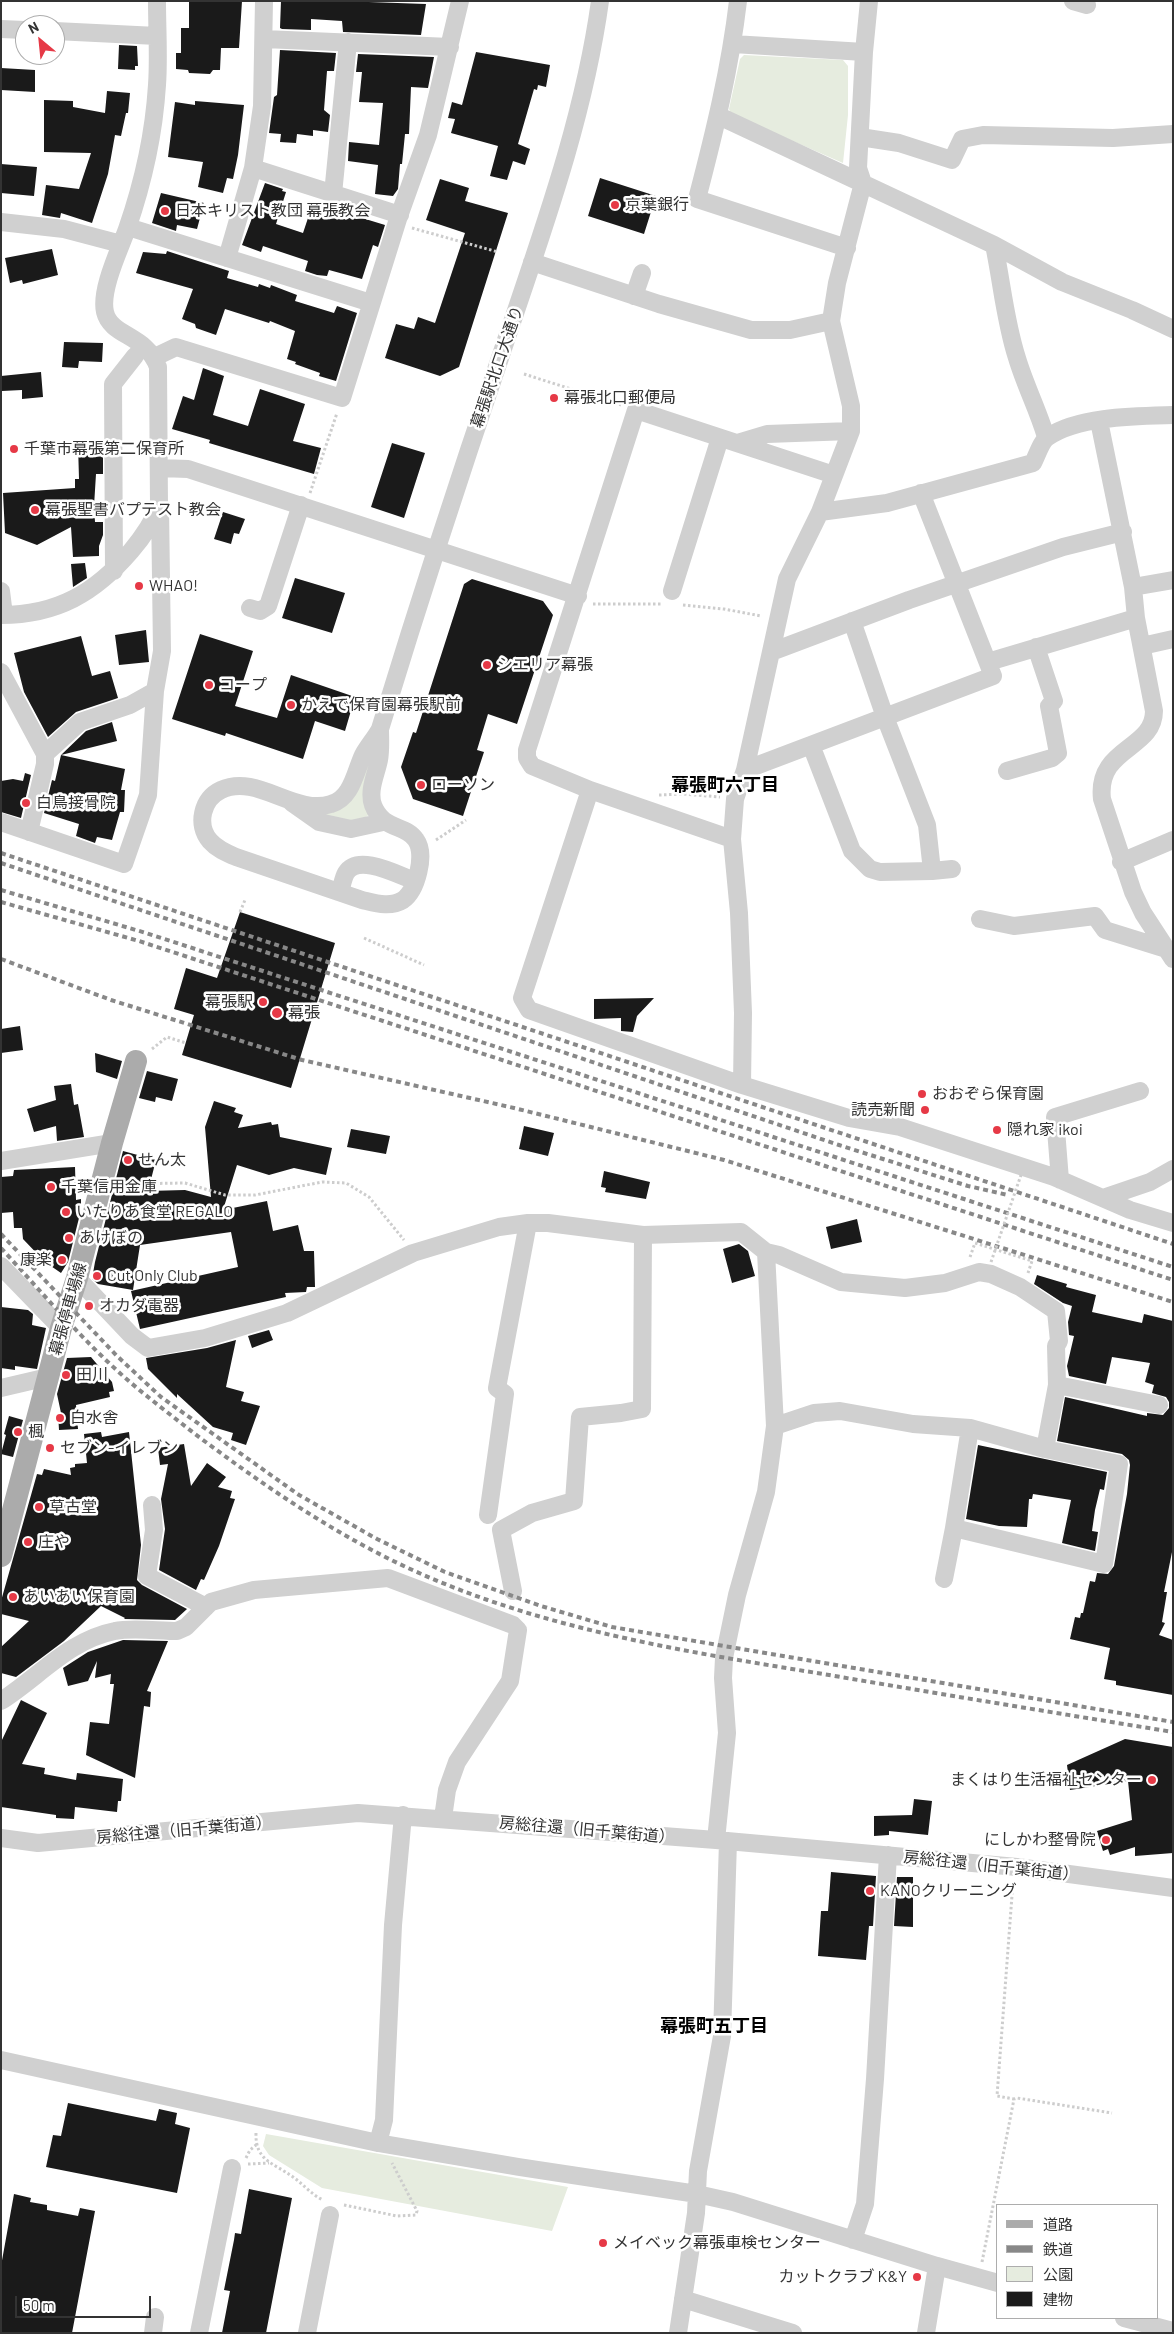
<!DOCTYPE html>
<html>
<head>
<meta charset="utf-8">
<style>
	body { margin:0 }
	#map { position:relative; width:1174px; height:2334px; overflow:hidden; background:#fff; font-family:Barlow,"Noto Sans JP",sans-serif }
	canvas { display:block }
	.frame { position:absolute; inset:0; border:2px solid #333; pointer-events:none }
	.legend { position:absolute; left:996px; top:2204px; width:162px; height:115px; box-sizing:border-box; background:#fff; border:1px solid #adadad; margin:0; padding:6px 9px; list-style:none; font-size:15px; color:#333 }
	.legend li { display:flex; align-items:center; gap:10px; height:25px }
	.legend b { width:25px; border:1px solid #adadad }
	.north { position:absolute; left:15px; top:15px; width:50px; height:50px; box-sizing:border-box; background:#fff; border:1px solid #adadad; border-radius:50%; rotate:332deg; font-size:14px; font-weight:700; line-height:20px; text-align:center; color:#333 }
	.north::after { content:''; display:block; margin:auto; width:18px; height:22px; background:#e63946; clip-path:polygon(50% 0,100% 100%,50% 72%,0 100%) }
	.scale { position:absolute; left:15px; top:2296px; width:136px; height:22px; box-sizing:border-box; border:2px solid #333; border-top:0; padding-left:6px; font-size:15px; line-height:18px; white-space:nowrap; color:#333; -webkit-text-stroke:4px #fff; paint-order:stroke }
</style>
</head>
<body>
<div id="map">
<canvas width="1174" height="2334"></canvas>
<div class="frame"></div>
<ul class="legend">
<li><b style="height:6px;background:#ababab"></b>道路</li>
<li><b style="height:6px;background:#888"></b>鉄道</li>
<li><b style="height:14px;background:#e6ecdf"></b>公園</li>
<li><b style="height:14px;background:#1a1a1a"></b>建物</li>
</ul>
<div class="north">N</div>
<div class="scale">50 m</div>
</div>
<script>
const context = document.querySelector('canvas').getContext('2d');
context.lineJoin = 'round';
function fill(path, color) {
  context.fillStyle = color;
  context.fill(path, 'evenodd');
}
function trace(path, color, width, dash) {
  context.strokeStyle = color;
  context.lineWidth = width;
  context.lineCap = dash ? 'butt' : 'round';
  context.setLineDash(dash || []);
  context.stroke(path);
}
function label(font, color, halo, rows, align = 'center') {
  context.font = font + ' Barlow,"Noto Sans JP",sans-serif';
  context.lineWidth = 5;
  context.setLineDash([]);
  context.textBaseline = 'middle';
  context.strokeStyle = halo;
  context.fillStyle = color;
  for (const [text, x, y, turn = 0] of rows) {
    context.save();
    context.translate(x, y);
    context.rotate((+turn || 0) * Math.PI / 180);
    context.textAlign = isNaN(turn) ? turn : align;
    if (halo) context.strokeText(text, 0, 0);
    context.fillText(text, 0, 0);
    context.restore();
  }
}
const green = new Path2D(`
	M744,55l99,5 5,6v49l-5,48 -112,-49 -2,-5 11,-50z
	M370,751l2,61c-13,14 -31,8 -47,3l-2,-4z
	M266,2134l302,53 -16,44 -230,-43 -53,-33 -6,-9z`);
const building = new Path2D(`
	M189,1h53l-3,47h-18l-1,22h-7l-3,4 -21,-1 -1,-3 -12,-1v-16h5v-25h8z
	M281,1h59l86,3 -5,31 -78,-3 -1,-11 -31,-2v11l-29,-1 -2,-1z
	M119,45l18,1 1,20h-3v4l-17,-1z
	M280,50l56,3 -2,18h-7l-3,39 6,5 -2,17 -15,-2v6l-16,-2 -1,9 -16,-1 1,-8 -12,-1 5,-36 3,-2z
	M476,52l74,13 -4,22 -8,-2 -1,5 -3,-1 -16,55 12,5 -5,16 -12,-4 -6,19 -17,-4 8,-30 -47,-13 4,-14 -7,-1 4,-16 10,3z
	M358,54l76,3 -6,31 -17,-1 -2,47h-4l-3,30h-2l-2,25 -5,7 -18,-2 3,-29 -30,-4 1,-19 30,3 4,-42 -24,-1 3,-30h-6z
	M1,68l34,2v22l-34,-2z
	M107,91l23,2 -2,20h-2l-5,23 -6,-1 -7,39 -16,49 -31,-10 -1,5 -18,-3 4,-30 33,4 12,-36 -47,-1v-52l29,1v6l32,6z
	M195,101l49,4 -6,50 -5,24 -6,-1 -4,15 -25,-6 5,-25 -35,-5 7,-55 20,3z
	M1,164l36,3 -3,29 -33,-3z
	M600,178l56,18 -12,38 -56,-18z
	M440,179l29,9 -4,13 43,12 -49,154 -19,9 -55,-18 11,-34 18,5 4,-12 17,6 30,-90 -39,-13z
	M265,183l18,6 -1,2 4,1 -10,32 27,9 10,-30 72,22 -7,22 -5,-2 -11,34 -33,-9 -2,6 -10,-1 -12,-4 3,-10 -45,-15 -2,6 -19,-7z
	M161,193l43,10 -7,26 -20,-4 -1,6 -24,-8z
	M52,249l6,26 -35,9 -1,-4 -12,3 -5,-25z
	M167,251l62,20 -2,7 31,9 1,-3 11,4 1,-3 26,10 -2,6 39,12 3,-7 20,7 -21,68 -17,-5 1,-3 -25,-9 1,-2 -9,-3 8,-28 -25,-10 -1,2 -44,-14 -9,26 -20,-7 -1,-4 -13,-5 11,-30 -57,-16 7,-21 23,2z
	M64,342l39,1 -1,19 -23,-1 -1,7 -16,-1z
	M203,368l21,8 -11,39 35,11 12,-37 45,15 -12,37 28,7 -7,26 -85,-25 -20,-6 1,-3 -38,-11 11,-33 11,4z
	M41,372l2,25 -21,2v-9l-20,1 -1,-15z
	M392,443l33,10 -21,65 -33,-11z
	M78,444h25v30h-7l-2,32 1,16h8v13l-4,11v10l-26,1 -2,-30 -34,18 -32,-12 -2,-40 72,-5v-9h4z
	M223,512l22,7 -6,15 -5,-1 -3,11 -17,-5z
	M85,563l2,15 -14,9 -2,-23z
	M295,578l50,15 -13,40 -50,-15z
	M472,579l71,22 10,14 -36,109 -29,-10 -11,36 7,2 -21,64 -50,-17 -12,-32 12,-35 3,1 48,-149z
	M146,630l3,32 -30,3 -4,-30z
	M200,634l53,17 -18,55 42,12 14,-43 64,22 -10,34 -30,-10 -12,38 -77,-26 -1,3 -53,-17z
	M81,636l11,40 18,-5 8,27 -42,14 -28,25 -24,-45 -10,-39z
	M112,722l5,19 -56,14 25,-24z
	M61,755l64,14 -4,21h4l-1,22h-4l-8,28 -15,-3 -2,6 -19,-7 3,-12 -35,-11 8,-33 3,1z
	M25,773l6,2 -10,43 -20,-6v-31l12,-2 10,2z
	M240,912l95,31 -44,145 -109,-33 12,-40 -20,-6 12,-41 31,10z
	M654,998l-17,18 -4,16 -12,-1v-13l-27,1v-20z
	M20,1026l3,24 -22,3v-24z
	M95,1053l27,8 -5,18 -21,-7z
	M147,1071l31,8 -6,22 -16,-4 -1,5 -16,-4z
	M71,1084l3,21 4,-1 6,33 -27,4 -1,-15 -22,6 -7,-23 29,-9 -2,-14z
	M214,1101l22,7 -2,4 9,3 -5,13 33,-6 1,3 6,-1 2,13 52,11 -6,27 -32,-7 -25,7 -32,-10 -14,45 44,-9 6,30 25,-6 6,26h10l1,36h-8l-1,5 -21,1 1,4 -146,32 -9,-38 107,-24 -7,-35 -91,13 -7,45 -35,-6 -6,-5 3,-17 28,-111 33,9 -8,31 37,-1 26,7 -6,-70z
	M524,1126l30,7 -6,23 -29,-7z
	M351,1129l39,7 -4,18 -39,-7z
	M75,1167l1,33 5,-1v11l-13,52 -7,11 -16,-11 -22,-23 -1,-11h-8l-1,-16 -12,1v-36l12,-1 1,-6z
	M604,1171l46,11 -4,17 -41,-7 1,-4 -5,-1z
	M857,1219l5,23 -31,7 -5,-22z
	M739,1244l9,7 7,25 -23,7 -9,-34z
	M1037,1275l30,9 -1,3 30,8 -4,17 50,11 2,-9 29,7v226l-9,45h3l-5,30 3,1 -6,12 14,5v55l-57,-10v-4l-12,-2 6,-31 -40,-9 5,-22 5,1 1,-5h2l7,-32 5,1 2,-9 11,1 6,-8 13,-72 3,-29 -1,-5 -7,-6 -65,-13 8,-44 82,19v-3l16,2 6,-7v-6l-3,-5 -14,-4 2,-8 -9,-3 5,-19 -38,-6 -6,27 -37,-8 -2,-10 7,-30 -5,-1 -1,-13 4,-16 -9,-3 -29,-19z
	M1,1307l27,3 5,4 -1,11 14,3 -9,41 -22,-3v4l-14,-2z
	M269,1330l4,10 -21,8 -4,-12z
	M236,1340l-10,47 18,5 -3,9 19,5 -14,39 -15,-5 2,-7 -20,-6 -36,-33v4l-29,-29 -2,-11 61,-10z
	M91,1357l21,25 2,9 -5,1 1,5 -34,8 2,24 -19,1 -1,-17h3l-4,-19 10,-36z
	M9,1416l14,4 -10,37 -12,-3 5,-19 -2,-1z
	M101,1432l1,5 27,-5 12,113 -4,35 5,5 45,24 -12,11 -51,-1 1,-1 -24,-12 -37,35 -48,36 -15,-4v-26l28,-26 -28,-7v-13l36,-127 5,1 2,-6 27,6 -1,-7 5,-1v-3l12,-1 -3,-29z
	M184,1444l7,42 16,-23 19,14 -8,10 14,4 -2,7 5,1 -16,47 -15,34 -3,-1 -5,11 -37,-20 6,-41 -4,-30 7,-35 -8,1 -2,-17z
	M978,1445l129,27 -3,18 -4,-1 -5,21 -3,21 6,1 -3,19 -33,-8 9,-43 -38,-6 -1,5h-3l-2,28 -28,-1 -33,-7z
	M123,1640l45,1 -21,50 4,1 -1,15 -6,-1 -9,72 -49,-23 4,-33 19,2 5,-40h-4l1,-10 -16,4 2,-17 -9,20 -20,5 -5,-18 25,-16z
	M21,1700l26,13 -25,51 23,4 -1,6 32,6 1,-7 46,6 -2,22h-3l-1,11 -42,-5 -1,12 -18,-1v-3l-55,-8v-65z
	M1125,1739l48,8v106l-38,3v-9l-25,8 -2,-6 -5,2 -6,-20 35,-11 -4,-39 -58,9 -3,-25z
	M914,1799l18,2 -4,34 -39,-4v4l-15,1v-20l38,-1z
	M831,1872l45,4 -3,50h-4l-3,34 -48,-4 3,-45h7z
	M897,1877h16v50l-19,-1z
	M68,2103l88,18 3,-12 18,4 -2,11 15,4 -13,65 -131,-26 7,-32 8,1z
	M249,2189l43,9 -26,135h-44l8,-42 -6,-1 10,-50 1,-7 6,1z
	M14,2194l17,4 -1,4 17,3v5l31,6 2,-8 15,3 -23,122h-71v-67z`);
const path = new Path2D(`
	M412,228l86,24
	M524,374l97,31
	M310,493l27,-80
	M593,604h69
	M683,605l41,4 37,7
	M659,795l24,-1 37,3
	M436,840l30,-20
	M240,912l5,-12
	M364,938l60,27
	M152,1049l15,-12 19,6
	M120,1184l65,-1 40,12h30l67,-13 24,1 23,14 35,43
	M970,1257l5,-14 57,18 -4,12
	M1013,1882l-16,214 17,3
	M256,2133c-1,28 18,30 37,44 10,7 19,18 30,23
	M246,2158l4,-8 6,-5
	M248,2164l21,-1
	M344,2205l53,11 19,-1 1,-4 -25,-48
	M982,2262l32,-163 3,-1 95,15`);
const minor = new Path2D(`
	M738,1c-8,68 -24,133 -41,198l150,49
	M1073,1l14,4
	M1,29l24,1
	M55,31l102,5
	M264,39l186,8
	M733,44l131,8
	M719,116l275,129 68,37 70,28 41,19
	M860,137l39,6 53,17 10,-21 21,-4 130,3 60,-4
	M253,168l147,47
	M333,194l15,-152
	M1,222l63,7 57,15
	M128,227l243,76
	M994,245c8,38 11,76 23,113 8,27 21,52 29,79
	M227,258l26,-90 9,-62 2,-105
	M532,262l127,42 92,26h39l41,-9
	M634,296l8,-23
	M155,357l21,-10 166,51 56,-179 30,-84 32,-134
	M1099,421l34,166 3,31 18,93c0,39 -58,36 -52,88l31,93 10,21 30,46
	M737,443l30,-9 84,-3
	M160,468l28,1 390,127
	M820,512l67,-9 146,-40c4,-7 8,-22 15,-26 30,-21 89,-21 125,-22
	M114,571l-1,-187 22,-28
	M1133,587l40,-7
	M1,591l3,24
	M672,591l48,-153
	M250,608l10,3 8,-5 33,-101
	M1,615c56,0 94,-22 130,-64 11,-13 22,-29 28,-45l-1,-139c-12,-33 -47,-30 -53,-55 -5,-22 14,-61 22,-83 16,-46 27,-96 30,-144 2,-28 0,-56 0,-84
	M1142,646l31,-7
	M771,652l138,-52 154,-53 60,-15
	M988,662l148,-44
	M1,672l44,82v10l-16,68
	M380,729c-5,9 -12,17 -17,26 -8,17 -11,43 -32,49 -36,12 -74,-31 -110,-14 -19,9 -25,35 -11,51 7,8 16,12 26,16l126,43c13,3 28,8 41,0 14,-10 23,-46 13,-60 -10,-16 -33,-9 -43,-35 -5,-15 3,-30 6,-45 2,-10 1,-21 1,-31 38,-124 78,-248 120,-371 39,-117 83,-234 100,-357
	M811,745l41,106 18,18 10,3 52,-1 -5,-46 -42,-108 -33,-96
	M45,754l35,-32 50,-17 25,-14
	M745,770l248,-94 -72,-183
	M1007,771l45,-13 6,-5 -9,-47 5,-5 -18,-54
	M590,790l-58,-24 -5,-8v-8l109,-340 198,65
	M292,803l27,19 32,7 32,-7
	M1,822l123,42 24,-69 7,-104 7,-40 -2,-145
	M732,839l-142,-49 -68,208 7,12 213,75 107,33 51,9 154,50 76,33 43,13
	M1121,862l52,-22
	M932,871l20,-2
	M340,892c2,-6 3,-14 6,-19 12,-20 52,2 69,8
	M980,919l34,7 81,-10 10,14 61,19
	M742,1085l1,-72 -4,-100 -7,-74 3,-40 10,-29 42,-191 33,-67 31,-81v-25l-20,-85 6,-38 26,-100 -5,-15 6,-116 5,-51
	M1,1161l111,-18
	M1060,1180l-5,-63 85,-26
	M1103,1198l47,-16 23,-13
	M1,1266l60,62
	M77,1278l55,58 16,12 57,-10 82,-25 126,-60 86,-26 29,-4h20l95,12 98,-3 25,20 13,3 62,27 64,6 40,-5 34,-11 12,2 29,13 36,24 3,30 -3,5 1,39 -12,64
	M1057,1385l102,20
	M1,1388l47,-11
	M775,1426l39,-13 26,-2 73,13 57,4 75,21 74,15 -15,100 -150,-36 16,-100
	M152,1505l2,25 -7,46 59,31
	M488,1515l17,-121 -8,-6 31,-165
	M944,1579l10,-51
	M513,1591l-12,-61 31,-17 42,-12 6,-84 41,-4 21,-4 1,-174
	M1,1701c38,-24 68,-61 114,-70 17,-4 44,0 62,0l9,-4 25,-25 43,-12 134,-12 125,47 5,5 -8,51 -53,81 -10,28 -4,28
	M1,1838l37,5 320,-30 358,27 301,27 156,21
	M716,1840l11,-107 -4,-55 1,-20 13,-63 29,-103 9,-66 -9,-174
	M1,2060l377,83 141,24 178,27 36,8 204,64 61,17
	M378,2143l6,-23 9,-195 10,-110
	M853,2240l12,-36 10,-125 13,-224
	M683,2299l110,34
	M1124,2318l49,13
	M153,2333l2,-16
	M199,2333l33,-165
	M307,2333l23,-118
	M678,2333l18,-120 2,-42 24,-135 6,-195
	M926,2333l11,-67`);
const major = new Path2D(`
	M1,1556l60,-228 16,-50 35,-135 24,-82`);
const rail = new Path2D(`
	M1,853l1172,391
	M1,863l838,282 129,41 40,9
	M1,890l145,43 1027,334
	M1,902l138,39 1034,339
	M1,959l110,41 191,60 212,48 210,52 449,142
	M1,1234l116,122 44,41 138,98 78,44 68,33 96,34 71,21 561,95
	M1,1248c36,39 70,79 108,115 27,26 57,48 86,71 56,42 113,82 175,115 140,75 299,100 453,125 117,20 233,39 350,58`);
const pathBridge = new Path2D(`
	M991,1262l30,-87`);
const markers = [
	[615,205,5,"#e63946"],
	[165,211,5,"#e63946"],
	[554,398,5,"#e63946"],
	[14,449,5,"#e63946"],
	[35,510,5,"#e63946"],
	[139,586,5,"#e63946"],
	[487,665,5,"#e63946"],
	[209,685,5,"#e63946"],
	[291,705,5,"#e63946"],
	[421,785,5,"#e63946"],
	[26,803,5,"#e63946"],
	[263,1002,5,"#e63946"],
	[277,1013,6,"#e63946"],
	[922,1094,5,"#e63946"],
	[925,1110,5,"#e63946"],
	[997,1130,5,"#e63946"],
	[128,1160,5,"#e63946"],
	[51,1187,5,"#e63946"],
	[66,1212,5,"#e63946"],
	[69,1238,5,"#e63946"],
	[62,1260,5,"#e63946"],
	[97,1276,5,"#e63946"],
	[89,1306,5,"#e63946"],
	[66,1375,5,"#e63946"],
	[60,1418,5,"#e63946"],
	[18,1432,5,"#e63946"],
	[50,1448,5,"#e63946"],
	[39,1507,5,"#e63946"],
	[28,1542,5,"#e63946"],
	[13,1597,5,"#e63946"],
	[1152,1780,5,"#e63946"],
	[1106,1840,5,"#e63946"],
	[870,1891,5,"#e63946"],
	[603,2243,5,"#e63946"],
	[917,2277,5,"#e63946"]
];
const poiNames = [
	["京葉銀行",625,205],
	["日本キリスト教団 幕張教会",175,211],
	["幕張北口郵便局",564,398],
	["千葉市幕張第二保育所",24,449],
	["幕張聖書バプテスト教会",45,510],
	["WHAO!",149,586],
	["シエリア幕張",497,665],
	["コープ",219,685],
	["かえで保育園幕張駅前",301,705],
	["ローソン",431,785],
	["白鳥接骨院",36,803],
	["幕張駅",253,1002,"right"],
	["幕張",288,1013],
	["おおぞら保育園",932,1094],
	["読売新聞",915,1110,"right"],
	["隠れ家 ikoi",1007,1130],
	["せん太",138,1160],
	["千葉信用金庫",61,1187],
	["いたりあ食堂 REGALO",76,1212],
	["あけぼの",79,1238],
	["康楽",52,1260,"right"],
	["Cut Only Club",107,1276],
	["オカダ電器",99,1306],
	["田川",76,1375],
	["白水舎",70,1418],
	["楓",28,1432],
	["セブン-イレブン",60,1448],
	["草古堂",49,1507],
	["庄や",38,1542],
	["あいあい保育園",23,1597],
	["まくはり生活福祉センター",1142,1780,"right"],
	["にしかわ整骨院",1096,1840,"right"],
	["KANOクリーニング",880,1891],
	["メイベック幕張車検センター",613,2243],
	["カットクラブ K&Y",907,2277,"right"]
];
const streetNames = [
	["幕張駅北口大通り",497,367,-71],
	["幕張停車場線",68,1309,-74],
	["房総往還（旧千葉街道）",184,1830,-5],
	["房総往還（旧千葉街道）",587,1830,5],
	["房総往還（旧千葉街道）",991,1866,6]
];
const neighbourhoodNames = [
	["幕張町六丁目",725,785],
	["幕張町五丁目",714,2026]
];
fill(green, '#e6ecdf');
fill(building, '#1a1a1a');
trace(path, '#cdcdcd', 3, [2.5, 2.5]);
trace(minor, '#d0d0d0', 18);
trace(major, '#ababab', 22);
trace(rail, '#888', 4, [5, 4]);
trace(pathBridge, '#cdcdcd', 3, [2.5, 2.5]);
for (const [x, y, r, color] of markers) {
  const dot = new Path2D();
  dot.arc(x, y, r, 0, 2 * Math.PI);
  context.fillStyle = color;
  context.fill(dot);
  trace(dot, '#fff', 2);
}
label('16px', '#333', '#fff', poiNames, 'left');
label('16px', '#333', '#fff', streetNames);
label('bold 18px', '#000', '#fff', neighbourhoodNames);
</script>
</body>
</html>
